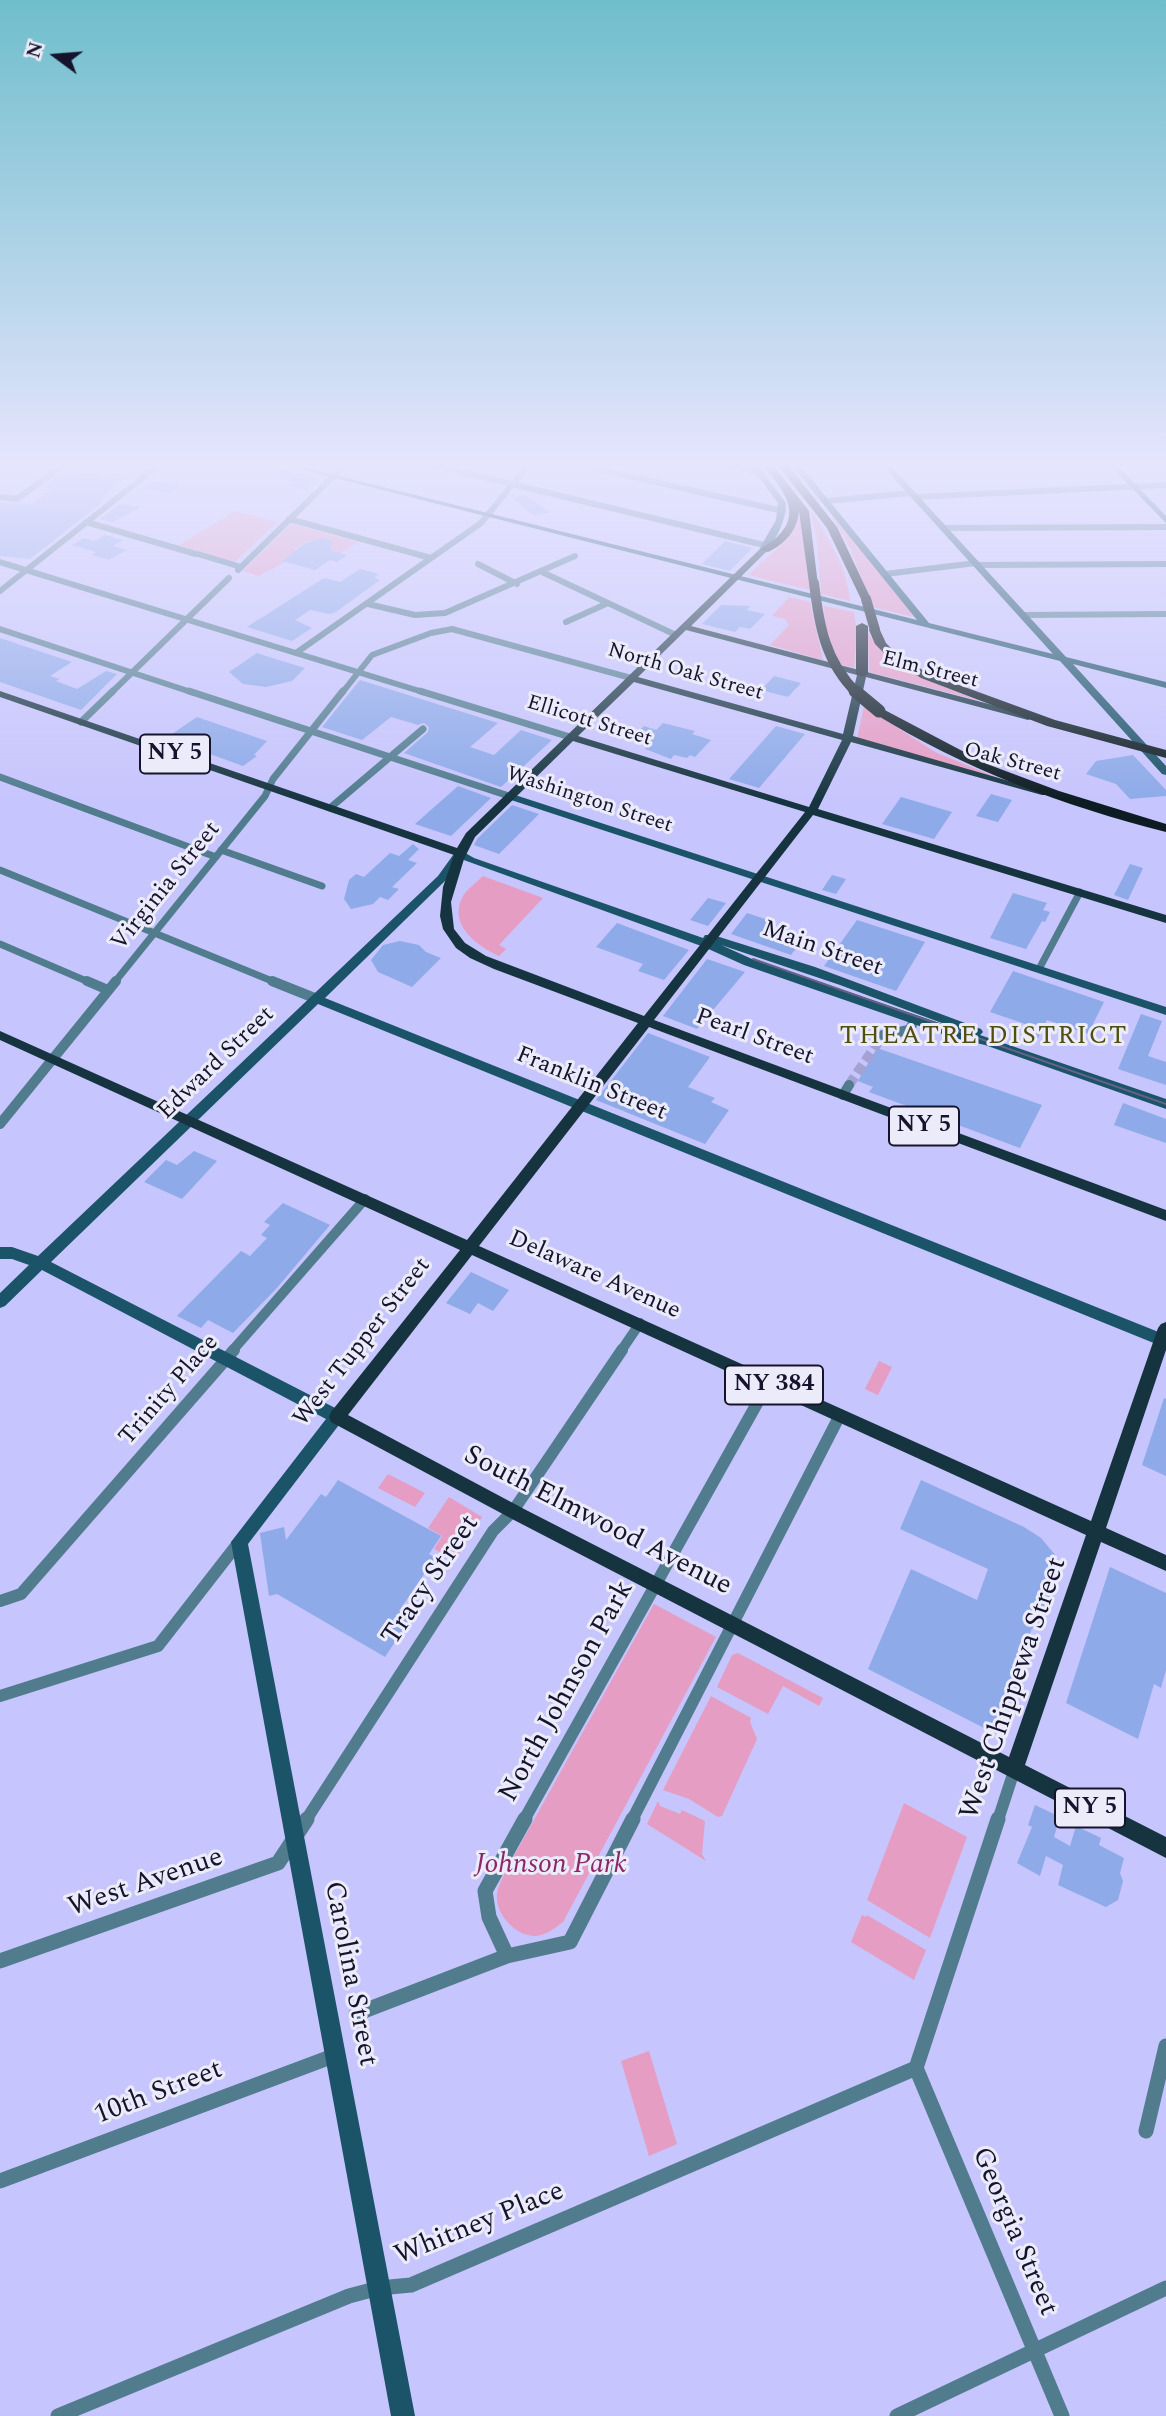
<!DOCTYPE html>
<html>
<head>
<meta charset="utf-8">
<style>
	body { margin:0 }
	#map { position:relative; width:1166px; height:2416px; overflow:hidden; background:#c7c5fd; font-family:Spectral,serif }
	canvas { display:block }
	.north { position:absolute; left:21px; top:21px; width:70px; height:70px; -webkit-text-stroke:5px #ebebf9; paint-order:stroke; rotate:286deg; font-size:19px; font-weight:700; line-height:28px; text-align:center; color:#16142d }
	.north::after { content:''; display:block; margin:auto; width:24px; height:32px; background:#16142d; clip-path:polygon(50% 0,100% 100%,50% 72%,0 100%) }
</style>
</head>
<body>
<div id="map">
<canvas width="1166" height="2416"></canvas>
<div class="north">N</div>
</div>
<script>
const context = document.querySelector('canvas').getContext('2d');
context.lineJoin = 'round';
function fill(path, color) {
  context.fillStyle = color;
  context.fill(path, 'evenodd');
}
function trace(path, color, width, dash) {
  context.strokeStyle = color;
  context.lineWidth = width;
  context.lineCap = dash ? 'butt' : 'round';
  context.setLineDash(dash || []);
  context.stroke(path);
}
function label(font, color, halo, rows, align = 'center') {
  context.font = font + ' Spectral,serif';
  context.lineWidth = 6;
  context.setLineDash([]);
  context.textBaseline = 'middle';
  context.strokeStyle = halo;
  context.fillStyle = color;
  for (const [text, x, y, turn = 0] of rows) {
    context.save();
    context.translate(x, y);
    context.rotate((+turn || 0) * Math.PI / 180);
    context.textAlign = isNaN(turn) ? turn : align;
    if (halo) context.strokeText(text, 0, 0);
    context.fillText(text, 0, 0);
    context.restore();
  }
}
const green = new Path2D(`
	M810,509c18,28 37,57 40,92l-29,-7 -4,-54z
	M235,511l42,11 -41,39 -4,1 -53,-17z
	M829,511l79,96 6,10 -42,-10 -22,-59z
	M799,515l4,7 7,68 -62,-15 40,-36z
	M291,524l67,18 -17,11 -15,-4 5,-9c-14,-3 -25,2 -37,9l3,2 -14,9 2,2 -26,14 -16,-5z
	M789,597l21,5 13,58 -53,-15 19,-20 -4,-6 -13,-3z
	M824,606l30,6 3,20 -3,36 -14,-4 -14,-33z
	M868,634l29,30 39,20 45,17 -112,-29z
	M864,706l71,46 63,26 -141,-39z
	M483,876l60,22 -44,47 7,4 -7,7c-22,-10 -52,-32 -36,-60 4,-7 14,-14 20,-20z
	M879,1361l13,6 -14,28 -13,-6z
	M388,1474l37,19 -10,14 -37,-19z
	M449,1497l33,20 -35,56 6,-14 -19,-10 8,-13 -14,-8z
	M654,1604l62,33 -153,285c-9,7 -18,14 -29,14 -20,-1 -39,-23 -37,-42 1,-10 9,-22 13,-31z
	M738,1653l85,45 -4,8 -36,-20 -15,28 -51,-27 15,-32z
	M711,1696l40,22 -1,4 7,17 -35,77 -4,1 -29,-18 -26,-9z
	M658,1801l2,5 20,8 2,-4 23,11 -3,33 4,7 -59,-37z
	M904,1803l63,34 -37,101 -63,-38z
	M862,1915l4,2 1,-2 59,35 -12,30 -63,-38z
	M649,2051l28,93 -28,12 -28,-95z`);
const building = new Path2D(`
	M281,469l41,11 -17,10 -18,-5 6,-3 -23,-6z
	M64,472l39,2 -3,2 23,3 -20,17h3l-6,6h3l-73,57 -30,-3v-53l32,1 21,-16 -10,-1z
	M154,481l22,3 4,1 -9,8 -27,-4z
	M525,495l5,3 20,14 -16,4 -22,-18z
	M119,504l22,3 -28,15 -13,-3z
	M105,535l18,5 -10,6 13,4 -17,10 -17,-5 4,-3 -24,-7 12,-7 10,3z
	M321,538l11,2 -2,10 17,5 -10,7 -7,-2 -15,10 -33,-9 22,-17z
	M725,541l27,7 -22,23 -28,-7z
	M360,569l19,5 -5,4 6,2 -44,32 -6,2 -20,-4 -15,10 17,8 -20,13 -45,-14 77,-49 16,4z
	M721,605l29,1 -3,4 18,4 -15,15 -10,-2 -5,5 -33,-8z
	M0,638l72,24 -22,14 10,3 -4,2 21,8 29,-18 11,3 -36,36 -81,-28z
	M257,653l9,3 39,12 -13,13 -26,6 -23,-3 -14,-12z
	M774,676l27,7 -13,14 -27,-7z
	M360,680l138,43 -28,24 24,8 27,-25 31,10 -51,47 -97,-34 24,-21 1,-5 -5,-4 -6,2 -27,-8 -29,23 -40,-13z
	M197,717l70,24 -13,14 3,1 -14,10 -77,-28z
	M663,723l32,8 -3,3 19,6 -16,17 -5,-2 -3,3 -13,-3 -3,4 -26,-10 4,-4 -18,-6 13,-13 12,4z
	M776,726l29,8 -46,54 -30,-9z
	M1133,755l33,35v6l-36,3 -14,-15 -30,-10 10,-13z
	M458,786l33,12 -40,38 -36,-12z
	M991,794l21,6 -14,22 -22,-6z
	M901,797l51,15 -18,27 -52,-15z
	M512,805l27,9 -40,40 -25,-9 3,-6z
	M413,844l6,5 -11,11 9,3 -25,24 7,2 -11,11 -8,-3 -7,7 -22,5 -7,-10 5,-19 7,-6 8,3 26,-24 9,3z
	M1130,864l13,4 -15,32 -14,-5z
	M832,875l14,4 -10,15 -14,-4z
	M1013,893l34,10 -4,7 7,2 -5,10 -3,-1 -16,28 -36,-11z
	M708,898l18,5 -18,23 -18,-6z
	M747,913l24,8 -8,9 37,13 -9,12 -60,-21z
	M857,920l68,22 -29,49 -72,-25z
	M617,923l72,27 -25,30 -26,-9 5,-7 -47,-17z
	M400,941l19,4 7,7 15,6 -29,29 -34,-15 -7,-12 12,-15z
	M707,959l38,13 -48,57 -34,-13z
	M1013,971l91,31 -16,32 -41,-14 -9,18 -15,-4 5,-9 -38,-13z
	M1141,1014l21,7 -14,35 18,6v23l-48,-16z
	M648,1033l62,24 -22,30 27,11 -4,4 18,8 -24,34 -109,-44z
	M877,1048l165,57 -22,43 -151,-56 4,-5 -15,-6z
	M1123,1103l43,16v24l-52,-18z
	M194,1151l23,10 -35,38 -38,-17 22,-22 11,5z
	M283,1203l47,22 -54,64 -43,44 -25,-13 -7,8 -24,-12 60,-61 4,-4 9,5 17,-18 -6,-3 9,-10 -6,-3z
	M471,1272l38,18 -16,21 -15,-8 -8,11 -24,-11z
	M1164,1398l2,1v77l-24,-11z
	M338,1480l103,56 -12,18 6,4 -36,53 12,7 -26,39 -108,-63 -8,2 -9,-63 24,-6 2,13 35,-46 5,3z
	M921,1480l103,47 17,11 15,18 -1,28 -16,46 -7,-2 -36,106 -128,-65 43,-100 66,31 11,-31 -88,-40z
	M1110,1567l56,26v77l-5,18 -7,-4 -16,55 -72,-36z
	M1035,1805l25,12 -6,20 16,9 6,-20 25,12 -2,7 25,13 -4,15 3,8 -5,19 -12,7 -48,-22 5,-20 -17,-9 -6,20 -23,-13 15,-36 -4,-2z`);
const streetTunnel = new Path2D(`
	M849,1085l34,-50`);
const streetFar4 = new Path2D(`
	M429,464l335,81
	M575,464l208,47
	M721,464l39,8
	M0,497l17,2 48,-35
	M915,497l251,-12
	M826,501l85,-8
	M289,519l142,39
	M86,522l110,32
	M943,528l223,-1
	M198,554l43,13
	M0,562l426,131
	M478,564l39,20
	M978,565l188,-1
	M238,570l108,-106
	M542,572l134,63
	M885,574l91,-11
	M0,591l160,-127
	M368,604l47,11 30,-2 130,-57
	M1024,615l142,-1
	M566,622l42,-19
	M0,629l194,64
	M296,653l185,-130 48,-59
	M111,693l118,-115
	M342,693l30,-38 59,-22 21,-4 179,49`);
const streetFar3 = new Path2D(`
	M189,691l320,105
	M420,691l150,46
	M81,722l32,-31
	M0,777l216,80
	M330,808l93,-79
	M221,850l101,36
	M0,870l277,113
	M0,944l91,39
	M1039,969l41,-77
	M114,983l151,-187 8,-17 70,-88`);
const streetFar2 = new Path2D(`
	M87,981l21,9
	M272,981l45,18
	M883,1035l26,-5 3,-5
	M843,1095l6,-10
	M0,1124l116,-143
	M232,1351l133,-152
	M621,1351l19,-28`);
const streetFar1 = new Path2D(`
	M0,1601l21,-7 213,-244
	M0,1696l158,-50 81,-104
	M306,1820l187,-289 20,-20 109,-161
	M524,1820l245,-438
	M632,1820l208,-405
	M998,1820l17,-52`);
const street = new Path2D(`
	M507,1956l-18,-39 -4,-26 40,-72
	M0,1961l278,-98 29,-44
	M356,2014l151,-58 63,-14 63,-123
	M916,2068l146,348
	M916,2068l82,-249
	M1146,2131l20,-85
	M0,2181l336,-126
	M58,2416l291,-120 30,-8 32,-3 505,-217
	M897,2416l269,-128`);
const secondary = new Path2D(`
	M279,464h12l626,156 -126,-156h8l130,159 124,31 -172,-190h8l177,193 100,25v6l-93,-24 93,102v9l-4,-1 -102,-113z
	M749,464h8l29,39c0,17 -10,39 -22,49l-4,-2 1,-4 15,-26 2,-17z
	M1108,464h8l50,52v7z
	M509,793l657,214v8l-661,-217v-4z
	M460,850l14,8 229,80 2,-3h8l102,32 166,62 2,3 -3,3 186,64v10l-181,-64 -31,-7 -210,-73 -40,-18 -243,-88 -15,21 -121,118 841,337v13l-848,-344 -267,258 292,150 2,5 -97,127 167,872h-24l-160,-874 95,-123 -284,-149 -37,36 -5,2v-15l29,-28 -17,-6h-12v-12h12l26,9 400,-380 18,-25zM721,945l119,40 126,47 -214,-73z`);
const primary = new Path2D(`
	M761,548l7,2 -77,76 340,89v4l-3,1 -162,-43 -13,59 198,57 -1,2h-8l-191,-53 -33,67 348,106v8l-353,-108 -159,205 512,190v11l-517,-194 -170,219 612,275 67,-193 3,-4 5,-2v28l-60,178 60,27v16l-65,-29 -76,223 141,72v21l-652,-338 -183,-98 -2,-5 2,-5 129,-162 -460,-210v-9l467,209 171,-217 -144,-54 -24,-11 -14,-10 -13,-19 -3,-13 3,-29 11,-32 -454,-158v-6l457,157 9,-15zM686,630l171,45 -14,59 -205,-57zM634,682l208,58 -33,67 -231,-71zM573,741l232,71 -161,204 -158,-60 -21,-13 -11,-14 -3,-27 13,-43 11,-22zM472,1255l614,280 -77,222 -483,-247 -178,-95z`);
const highway = new Path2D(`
	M762,464h10l37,47 9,74 -9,-2 -10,-72c-2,20 -14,33 -31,41l-9,-2c6,-5 13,-8 18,-13 28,-26 2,-51 -15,-73z
	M777,464h10l50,63 34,72 -1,2 -9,-2 -34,-71z
	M862,623l6,3v48l-6,3 -6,-3v-48z
	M871,628h8l7,15 11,11 32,20 126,46 111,30v8l-119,-32 -126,-48 -32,-20 -14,-14 -6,-14z
	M879,707l108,57 72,27 107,33v8c-102,-26 -202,-63 -291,-118l-2,-3z`);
const tram = new Path2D(`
	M753,959l413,145`);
const highwayBridgeFar1 = new Path2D(`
	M814,583c5,42 11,79 43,110
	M866,599l9,31`);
const highwayBridge = new Path2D(`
	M855,691l24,20`);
const farStreetnames = [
	["Elm Street",930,671,14],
	["North Oak Street",685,673,16],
	["Ellicott Street",589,722,17],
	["Oak Street",1012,763,15],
	["Washington Street",589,801,18]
];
const shields = [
	[175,754,70],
	[924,1126,70],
	[774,1385,98],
	[1090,1808,70]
];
const shieldNames = [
	["NY 5",175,754],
	["NY 5",924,1126],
	["NY 384",774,1385],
	["NY 5",1090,1808]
];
const streetNames = [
	["Virginia Street",167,887,-51],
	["Main Street",822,950,19],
	["Pearl Street",754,1038,20],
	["Edward Street",217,1064,-44],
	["Franklin Street",591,1085,22],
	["Delaware Avenue",594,1276,24],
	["West Tupper Street",363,1343,-52],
	["Trinity Place",170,1391,-49]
];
const neighbourhoodNames = [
	["THEATRE DISTRICT",984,1038]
];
const nearStreetnames = [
	["South Elmwood Avenue",597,1522,27],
	["Tracy Street",432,1581,-56],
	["West Chippewa Street",1015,1689,-71],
	["North Johnson Park",568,1692,-61],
	["West Avenue",146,1884,-19],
	["Carolina Street",349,1974,79],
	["10th Street",159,2094,-21],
	["Whitney Place",480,2225,-22],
	["Georgia Street",1013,2232,67]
];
const nearParknames = [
	["Johnson Park",551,1867]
];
fill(green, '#e59dc4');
fill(building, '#8eaae9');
trace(streetTunnel, '#a4a2d3', 10, [10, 4.5]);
trace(streetFar4, '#517c8e', 6);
trace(streetFar3, '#517c8e', 7);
trace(streetFar2, '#517c8e', 10);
trace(streetFar1, '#517c8e', 12);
trace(street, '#517c8e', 15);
fill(secondary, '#1b5368');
fill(primary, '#163440');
fill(highway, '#0c1c22');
trace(tram, '#646288', 2);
trace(highwayBridgeFar1, '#0c1c22', 10);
trace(highwayBridge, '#0c1c22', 13);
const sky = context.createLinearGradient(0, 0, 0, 802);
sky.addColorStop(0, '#6fbecc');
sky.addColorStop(0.58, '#e6e5fe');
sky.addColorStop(1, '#e6e5fe00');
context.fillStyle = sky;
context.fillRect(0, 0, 1166, 802);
label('21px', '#16142d', '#ebebf9', farStreetnames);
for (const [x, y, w] of shields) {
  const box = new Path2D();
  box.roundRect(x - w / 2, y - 19.5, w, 39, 5);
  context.fillStyle = '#ebebf9';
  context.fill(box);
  trace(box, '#16142d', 2);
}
label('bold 23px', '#16142d', null, shieldNames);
label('24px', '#16142d', '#ebebf9', streetNames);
context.letterSpacing = '2px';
label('26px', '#504d0e', '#ebebf9', neighbourhoodNames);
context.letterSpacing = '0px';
label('28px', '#16142d', '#ebebf9', nearStreetnames);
label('italic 28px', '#8c2767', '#ebebf9', nearParknames);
</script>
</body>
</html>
